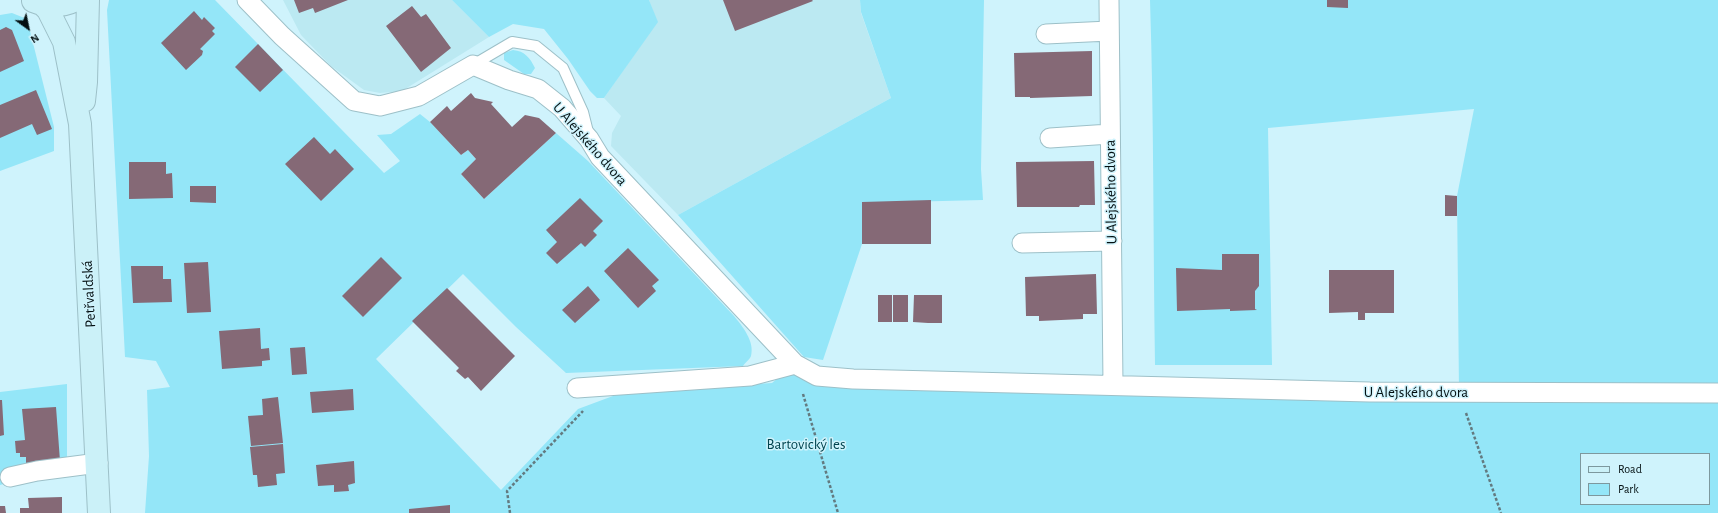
<!DOCTYPE html>
<html>
<head>
<meta charset="utf-8">
<style>
	body { margin:0 }
	#map { position:relative; width:1718px; height:513px; overflow:hidden; background:#cff3fc; font-family:"Alegreya Sans",sans-serif }
	canvas { display:block }
	.legend { position:absolute; left:1580px; top:453px; width:130px; height:52px; box-sizing:border-box; background:#cff3fc; border:1px solid #7d989e; margin:0; padding:5px 7px; list-style:none; font-size:12px; color:#030f11 }
	.legend li { display:flex; align-items:center; gap:8px; height:20px }
	.legend b { width:20px; border:1px solid #7d989e }
	.north { position:absolute; left:8px; top:8px; width:40px; height:40px; -webkit-text-stroke:3px #cff3fc; paint-order:stroke; rotate:147deg; font-size:11px; font-weight:700; line-height:16px; text-align:center; color:#030f11 }
	.north::after { content:''; display:block; margin:auto; width:14px; height:18px; background:#030f11; clip-path:polygon(50% 0,100% 100%,50% 72%,0 100%) }
</style>
</head>
<body>
<div id="map">
<canvas width="1718" height="513"></canvas>
<ul class="legend">
<li><b style="height:5px;background:#cbf1f8"></b>Road</li>
<li><b style="height:11px;background:#94e6f8"></b>Park</li>
</ul>
<div class="north">N</div>
</div>
<script>
const context = document.querySelector('canvas').getContext('2d');
context.lineJoin = 'round';
function fill(path, color) {
  context.fillStyle = color;
  context.fill(path, 'evenodd');
}
function trace(path, color, width, dash) {
  context.strokeStyle = color;
  context.lineWidth = width;
  context.lineCap = dash ? 'butt' : 'round';
  context.setLineDash(dash || []);
  context.stroke(path);
}
function label(font, color, halo, rows, align = 'center') {
  context.font = font + ' "Alegreya Sans",sans-serif';
  context.lineWidth = 3;
  context.setLineDash([]);
  context.textBaseline = 'middle';
  context.strokeStyle = halo;
  context.fillStyle = color;
  for (const [text, x, y, turn = 0] of rows) {
    context.save();
    context.translate(x, y);
    context.rotate((+turn || 0) * Math.PI / 180);
    context.textAlign = isNaN(turn) ? turn : align;
    if (halo) context.strokeText(text, 0, 0);
    context.fillText(text, 0, 0);
    context.restore();
  }
}
const built = new Path2D(`
	M283,0h169l37,37 -87,54 -22,2 -16,-3 -33,-24 -30,-31z
	M649,0h211l1,13 30,85 -213,117 -67,-69 1,-13 9,-17 -17,-18 53,-76z`);
const green = new Path2D(`
	M109,0h106l169,173 16,-12 -23,-26 14,-1 29,-20 10,8 31,33 7,-5 8,9 -15,15 23,25 72,-66 32,28 146,155c8,10 21,25 17,40 -1,3 -6,7 -8,10l-177,7 -50,-46 -53,-53 -87,85 125,131 77,-81 43,-16 151,-10 23,-19 22,12 642,16 -2,-196 17,-87 -206,19 4,237h-117c-2,-122 -1,-243 -5,-365h568v513h-1573l4,-57 -2,-66 23,-3 -14,-26 -31,-4 -18,-347zM1581,454h128v50h-128z
	M452,0h197l9,22 -54,76h-7l-7,-7 -22,-32 -24,-30 -31,-5 -24,13z
	M860,0h124l-3,169 2,31 -121,3v41l-39,116 -19,-3 -126,-142 213,-117 -30,-86z
	M12,13l15,6 27,108v24l-54,20v-156z
	M513,50c12,1 17,8 22,18l-4,6h-7l-20,-14v-7z
	M67,384v92l-39,1 -28,8v-93z`);
const building = new Path2D(`
	M294,0h54l-33,13 -2,-5 -14,5z
	M723,0h89l1,1 -78,30z
	M1327,0h21v8l-21,-1z
	M412,6l9,11 5,-3 25,34 -30,24 -35,-46z
	M194,11l8,9 2,-3 11,11 -3,3 3,3 -15,15 3,2 -1,4 -16,15 -25,-27z
	M6,27l6,3 12,31 -24,11v-42z
	M258,44l25,26 -23,22 -25,-25z
	M1092,51v45l-62,2v-1h-15l-1,-44z
	M36,90l16,39 -15,6 -5,-11 -32,14v-33z
	M471,93l4,5 18,4 -2,2 21,23 13,-12 14,3 17,15 -72,66 -23,-25 15,-15 -8,-9 -7,5 -31,-33 17,-16 4,5z
	M314,137l16,17 5,-5 19,20 -33,32 -36,-37z
	M1094,161l1,44h-15l-1,2h-62l-1,-45z
	M129,162h37v12l6,-1 1,25 -44,1z
	M190,186h26v17l-26,-1z
	M1445,195l12,1v20h-12z
	M580,198l23,23 -10,10 4,4 -12,12 -4,-4 -24,21 -11,-11 11,-11 -11,-12z
	M931,200v44h-69v-42z
	M628,248l31,32 -7,6 4,5 -18,17 -34,-37z
	M1222,254h37v32l-4,5v18l2,1 -27,1v-2l-53,2 -1,-43 46,2z
	M381,257l21,21 -39,39 -21,-21z
	M208,262l3,50 -24,1 -3,-50z
	M131,266h32v13h8l1,23 -39,1z
	M1329,270h65v43h-29v7h-7v-8l-29,1z
	M1096,274l1,40h-14v5l-44,2v-5h-13l-1,-39z
	M588,286l12,14 -25,23 -13,-13z
	M447,288l68,68 -34,35 -13,-14 -3,2 -9,-8 3,-3 -47,-47z
	M878,295h14v27h-14z
	M893,295h15v27h-15z
	M914,295h14v28l-15,-1z
	M928,295h14v28h-14z
	M260,328l1,21 8,-1 1,12 -8,1v5l-40,3 -3,-38z
	M305,347l2,27 -15,1 -2,-27z
	M353,389l1,21 -42,3 -2,-21z
	M278,397l5,46 -32,3 -3,-30 15,-1 -1,-16z
	M0,400h2l2,35 -4,1z
	M56,407l4,54 -34,2v-6h-6v-4h-4l-1,-12 10,-1 -3,-31z
	M283,444l2,29 -9,1 1,11 -19,2 -1,-12h-4l-3,-28z
	M354,461l1,22 -7,2 1,6 -15,1v-7l-16,1 -2,-21z
	M62,497v16h-42v-5h9l-1,-10z
	M450,505v8h-41v-4z
	M0,506h5l1,7h-6z`);
const path = new Path2D(`
	M803,394l35,119
	M1466,413l35,100
	M510,513l-3,-22 76,-80`);
const service = new Path2D(`
	M473,65l39,-23 24,4 27,22 20,44 5,20`);
const minor = new Path2D(`
	M247,0l35,36 72,65 26,5 39,-10 54,-31 36,15 29,9 24,19 27,31 11,18 195,207 22,12 36,3 517,13 348,1
	M1109,0l4,384
	M1046,34l63,-3
	M1050,138l60,-4
	M1022,243l90,-2
	M577,388l173,-12 45,-12
	M10,477l27,-6 61,-8`);
const secondary = new Path2D(`
	M33,1c15,6 29,6 43,-1
	M42,4l6,6 16,32 16,82 19,389
	M84,101l2,-19 2,-82`);
const streetNames = [
	["U Alejského dvora",590,144,49],
	["U Alejského dvora",1111,192,-91],
	["Petřvaldská",89,294,-93],
	["U Alejského dvora",1416,392]
];
const parkNames = [
	["Bartovický les",806,444]
];
fill(built, '#bbe9f2');
fill(green, '#94e6f8');
fill(building, '#856976');
trace(service, '#9dc0c8', 12);
trace(minor, '#9dc0c8', 21);
trace(secondary, '#9dc0c8', 24);
trace(path, '#637a80', 2.5, [3, 2]);
trace(service, '#fff', 10);
trace(minor, '#fff', 19);
trace(secondary, '#cbf1f8', 22);
label('15px', '#030f11', '#cff3fc', streetNames);
label('15px', '#00444f', '#cff3fc', parkNames);
</script>
</body>
</html>
